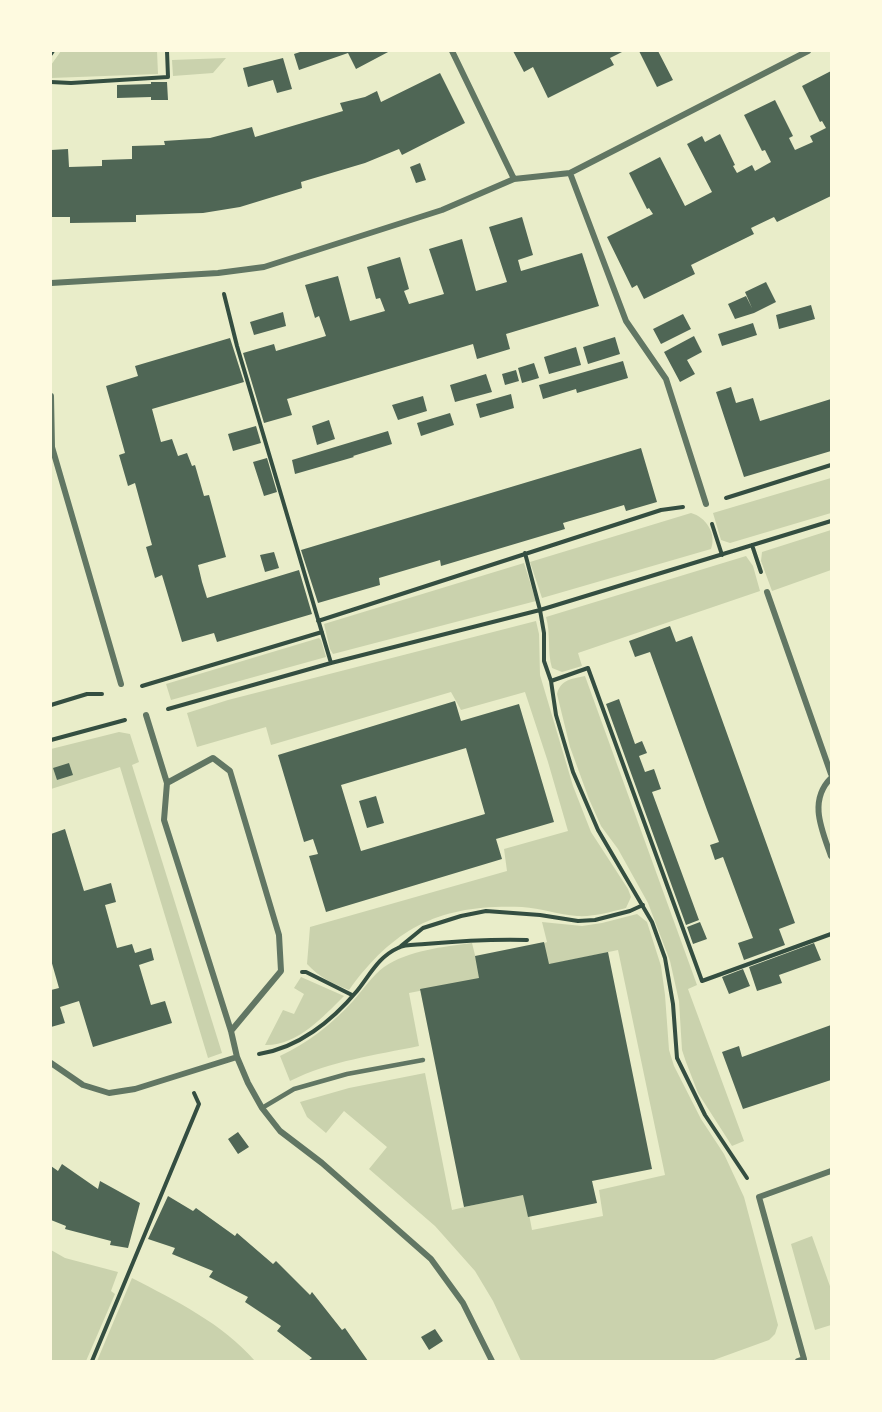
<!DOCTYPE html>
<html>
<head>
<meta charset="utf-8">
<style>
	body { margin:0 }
	#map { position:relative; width:882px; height:1412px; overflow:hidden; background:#e9edc9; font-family:"Space Grotesk",sans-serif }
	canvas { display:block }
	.frame { position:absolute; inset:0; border:52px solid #fefae0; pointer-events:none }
</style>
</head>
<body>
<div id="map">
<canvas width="882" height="1412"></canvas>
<div class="frame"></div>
</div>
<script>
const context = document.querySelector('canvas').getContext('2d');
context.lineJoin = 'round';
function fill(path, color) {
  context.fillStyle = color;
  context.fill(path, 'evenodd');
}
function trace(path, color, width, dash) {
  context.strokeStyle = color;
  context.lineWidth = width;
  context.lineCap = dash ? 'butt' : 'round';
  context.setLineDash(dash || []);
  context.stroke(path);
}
const green = new Path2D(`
	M61,51h96l1,23 -107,4v-13z
	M226,58l-13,15 -40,3 -1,-16z
	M831,478v35l-101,30 -9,-3 -8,-27z
	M691,513c15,4 26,21 20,36l-169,49 -12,-36z
	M831,530v40l-59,21 -11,-30 1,-9z
	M746,556l7,10 7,25 -182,62 4,13 -20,6 -10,-4c-5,-17 -1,-34 -6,-51z
	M524,563l12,38 -203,53 -3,-5 -6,-25z
	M536,621l3,13 1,41 33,111 18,46 37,57 3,8 -5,11c-16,4 -32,9 -49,8 -18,-1 -36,-8 -55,-9 -79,-3 -126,18 -173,83 -17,-7 -29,-12 -42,-26l3,-37 197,-56 -3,-22 64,-18 -20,-69 -23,-70 -64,18 -10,-18 -180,53 -5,-18 -69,20 -10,-34 41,-13z
	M319,638l2,2 5,17 -155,43 -5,-16z
	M585,676l112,309 -9,4 56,152 -12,5 -34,-53 -12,-31 -4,-12 -3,-49 -9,-40 -22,-58 -30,-54 -17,-23 -12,-27 -19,-52 -13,-53c4,-15 15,-15 28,-18z
	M119,732l11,2 9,28 -7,3 90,288 -14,5 -88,-291 -69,22v-40z
	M637,914l10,8 14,44 4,29 4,55 5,16 27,53 23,35 20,43 34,128 -3,9 -6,6 -58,21h-190l-28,-60 -18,-30 -40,-45 -66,-57 18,-22 -43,-36 -18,22 -19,-16 -7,-15 49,-14 76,-15 27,137 73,-17 7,37 71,-14 -4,-26 66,-15 -47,-225 -71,15 -5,-21 5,-2 -5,-20 40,4 20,-3z
	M472,943l9,36 -72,14 10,53c-43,9 -89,15 -129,35l-10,-25c28,-13 53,-33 73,-55 10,-11 19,-25 31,-34 25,-17 59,-20 88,-24z
	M301,977l43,19c-21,21 -47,50 -79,49l18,-35 11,4 10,-20 -10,-6z
	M812,1236l19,53v36l-16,5 -24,-86z
	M51,1250l14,8 53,14 -7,19 4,3 -29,67h-35z
	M132,1278c44,23 90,45 123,83h-158z`);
const building = new Path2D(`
	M303,51h87l-34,18 -8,-16 -49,17 -5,-16z
	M513,51h111l-14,7 4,7 -66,33 -15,-31 -9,5z
	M639,51h19l15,29 -16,7z
	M283,58l9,31 -15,4 -4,-13 -25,7 -5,-19z
	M831,71v125l-54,26 -3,-5 -23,11 3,6 -63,31 4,9 -51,25 -7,-14 -5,3 -25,-51 46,-23 -4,-6 -2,1 -18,-36 31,-16 25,49 27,-14 -25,-48 15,-8 3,6 15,-8 15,31 -2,1 4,7 15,-8 3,6 16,-9 -6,-12 -3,1 -18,-36 31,-15 18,36 -4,2 6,12 18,-8 -3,-6 16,-8 -4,-7 -2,1 -18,-36z
	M440,73l25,50 -63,32 -3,-6 -34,14 -64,19 1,6 -62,19 -37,6 -67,2v7l-66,1v-6h-18l-1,-67 17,-1 1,18 33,-1v-6l30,-1v-13l33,-1 -1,-4 46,-3 42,-11 3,10 88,-26 -3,-8 25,-6 12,-6 4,11z
	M151,82h16l1,18h-17v-3l-34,1v-13l34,-1z
	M420,163l6,17 -10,3 -6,-16z
	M522,217l11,38 -15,5 3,11 61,-18 17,53 -93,28 4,15 -33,10 -4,-15 -186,55 5,16 -28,8 -21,-70 31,-9 2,7 50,-15 -7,-20 -4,2 -10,-33 33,-9 12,45 35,-10 -5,-13 -4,1 -9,-32 33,-10 9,32 -5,2 5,13 35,-10 -15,-45 33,-10 14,52 31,-9 -18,-55z
	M766,282l10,20 -22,11 -19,6 -7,-15 18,-8 6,12 -7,-16z
	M811,305l4,14 -36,10 -3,-14z
	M283,312l3,14 -32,9 -4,-13z
	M683,314l8,15 -30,15 -8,-15z
	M753,323l4,12 -35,11 -4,-12z
	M694,336l8,16 -15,8 8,14 -15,8 -16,-30z
	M615,337l5,17 -32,10 -5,-17z
	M230,338l14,44 -92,27 9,33 11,-3 6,17 9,-3 5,13 3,-1 9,31 5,-1 17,62 -28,8 4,17 5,16 92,-28 13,44 -95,28 -3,-9 -32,9 -20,-67 -7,3 -9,-31 6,-2 -17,-62 -7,3 -9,-31 6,-2 -19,-67 32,-10 -3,-10z
	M576,347l5,18 -32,9 -5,-17z
	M623,361l5,17 -51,15 -1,-4 -33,10 -4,-14z
	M534,363l5,15 -17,5 -4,-15z
	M516,370l3,11 -14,4 -3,-11z
	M486,374l6,18 -37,10 -5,-17z
	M731,387l5,16 17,-5 7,23 71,-22v52l-87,26 -28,-85z
	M511,394l3,14 -34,10 -4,-14z
	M423,396l4,15 -29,9 -6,-15z
	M450,413l4,12 -33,11 -4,-13z
	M329,420l6,19 -18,6 -5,-19z
	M256,426l5,17 -28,8 -5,-17z
	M388,431l4,13 -39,12 1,1 -59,17 -3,-14z
	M641,448l16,54 -31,9 -2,-6 -30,9 -31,9 2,6 -124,37 -1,-6 -61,18 1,7 -62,18 -17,-53z
	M267,458l10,34 -13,4 -11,-34z
	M274,552l5,16 -14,4 -5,-17z
	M670,626l6,16 16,-6 103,287 -16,6 6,16 -41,15 -6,-17 15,-5 -30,-81 -8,3 -5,-15 9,-3 -12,-32 -57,-158 -15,5 -6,-16z
	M619,699l16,45 7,-3 5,12 -8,3 6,16 9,-3 7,20 -9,3 47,128 -13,5 -80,-221z
	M455,701l6,20 58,-17 35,118 -58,17 6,20 -176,53 -17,-56 9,-2 -5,-15 -9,3 -26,-87zM466,748l19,66 -124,37 -20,-66z
	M69,763l4,12 -16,5 -4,-12z
	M376,796l8,27 -17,5 -8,-27z
	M65,829l19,62 27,-8 5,19 -11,3 12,43 15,-4 3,9 16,-5 3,12 -15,5 12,40 14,-4 7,22 -79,24 -14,-46 -19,6 5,16 -14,4v-37l8,-2 -8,-28v-126z
	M700,922l7,17 -14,5 -6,-17z
	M544,942l5,22 59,-12 44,217 -60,12 5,22 -69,14 -5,-22 -59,12 -44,-218 59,-11 -4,-22z
	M814,943l7,17 -42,15 3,8 -25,8 -8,-24z
	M743,969l7,17 -21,8 -7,-17z
	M831,1025v55l-88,29 -21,-57 17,-6 3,11z
	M238,1132l11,15 -11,7 -10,-15z
	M62,1164l36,25 2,-8 40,22 -12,45 -18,-3 1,-4 -46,-12 1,-3 -15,-6v-54l7,5z
	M168,1196l25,15 3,-3 39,28 2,-3 36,31 3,-3 34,34 2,-3 30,38 3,-2 23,33h-60l4,-3 -35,-27 4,-5 -36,-24 3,-5 -39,-20 4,-6 -41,-17 3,-6 -27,-9z
	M435,1329l8,12 -14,9 -8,-13z`);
const path = new Path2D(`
	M51,54l2,-3
	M51,82l20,1 97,-6 -1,-26
	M224,294l13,52 94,317
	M726,498l105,-33
	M712,524l10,31
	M752,545l9,27
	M525,553l15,57 4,23v28l7,20 37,-13 114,313 129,-47
	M318,621l343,-111 22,-3
	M551,681l5,34 17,57 25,58 54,92 13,36 8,46 4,54 28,57 42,63
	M142,686l180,-54
	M51,705l36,-11h15
	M168,709l163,-46 209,-53 291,-89
	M51,740l74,-20
	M401,946l22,-18 38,-12 25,-5 54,4 38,6 17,-1 35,-9 13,-6
	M302,972h4l46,23
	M259,1054c39,-6 73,-33 98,-63 13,-16 21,-34 41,-43 7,-4 19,-3 27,-4 34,-3 68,-5 102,-4
	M92,1361l107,-257 -5,-11`);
const service = new Path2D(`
	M262,1108l32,-19 53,-15 76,-14`);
const minor = new Path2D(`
	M452,51l62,128
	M570,173l56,148 40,58 40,125
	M51,283l167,-10 46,-6 178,-57 72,-31 56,-6 238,-122
	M51,396l1,51 69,237
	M767,592l64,182
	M146,715l21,68 -3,37 67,211 6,26 11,26 14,25 18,23 42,32 109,96 32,44 29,58
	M831,778c-23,23 -9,52 0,78
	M167,783l46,-25 17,13 49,164 2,36 -50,60
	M51,1063l32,22 26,8 26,-4 102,-32
	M798,1361l6,-2 -45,-162 72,-26`);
fill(green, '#cad2ad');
fill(building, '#4f6655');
trace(path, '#344e41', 4);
trace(service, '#617663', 4.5);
trace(minor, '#617663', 6);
</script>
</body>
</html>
